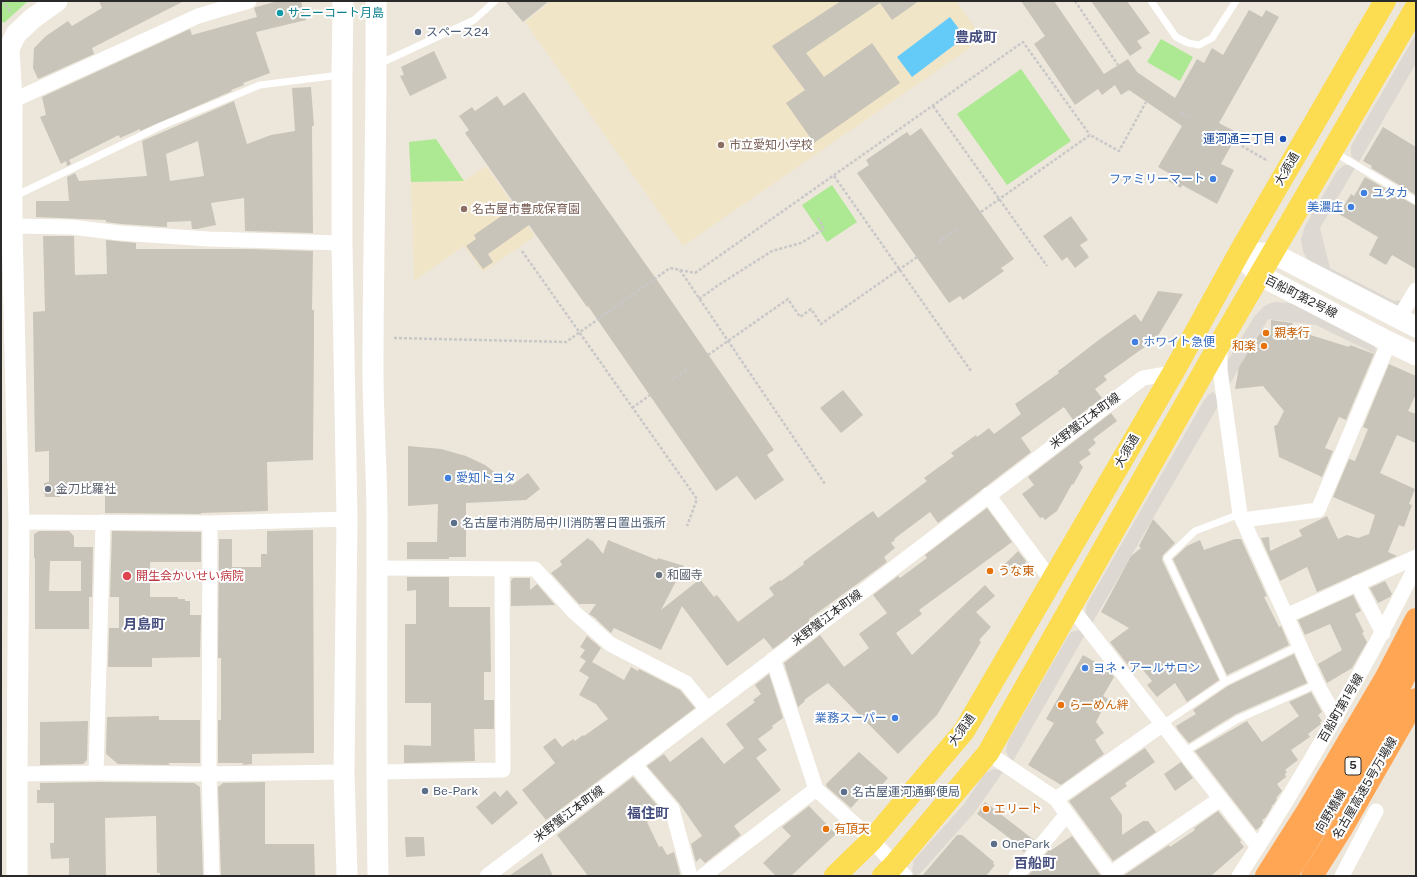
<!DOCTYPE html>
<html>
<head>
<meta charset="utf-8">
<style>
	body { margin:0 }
	#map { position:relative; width:1417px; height:877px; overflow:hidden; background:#ede6db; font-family:"Public Sans",sans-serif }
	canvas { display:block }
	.frame { position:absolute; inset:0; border:2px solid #2a2a2a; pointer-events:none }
</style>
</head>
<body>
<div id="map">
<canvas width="1417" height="877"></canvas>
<div class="frame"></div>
</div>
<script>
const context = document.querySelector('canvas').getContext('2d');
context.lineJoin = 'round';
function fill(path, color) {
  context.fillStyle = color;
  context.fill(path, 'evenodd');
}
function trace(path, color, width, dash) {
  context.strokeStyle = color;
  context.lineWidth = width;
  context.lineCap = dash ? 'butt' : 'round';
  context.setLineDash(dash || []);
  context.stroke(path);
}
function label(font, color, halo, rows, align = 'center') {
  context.font = font + ' "Public Sans","Noto Sans JP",sans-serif';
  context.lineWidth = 4;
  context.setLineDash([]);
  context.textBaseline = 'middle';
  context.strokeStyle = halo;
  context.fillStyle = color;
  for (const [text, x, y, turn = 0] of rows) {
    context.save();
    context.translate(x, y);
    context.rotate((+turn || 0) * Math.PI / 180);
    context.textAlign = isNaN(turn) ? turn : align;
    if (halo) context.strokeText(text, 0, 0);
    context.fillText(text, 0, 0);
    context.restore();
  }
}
const education = new Path2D(`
	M551,1h405l27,38 -300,207 -158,-224z
	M486,166l49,70 -52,36 -19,-26 -50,35 -3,-99 53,-1z`);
const green = new Path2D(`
	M1,1h27l-24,22 -3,-2z
	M1161,39l32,18 -13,24 -33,-19z
	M1021,69l50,72 -64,44 -50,-71z
	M436,139l28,42 -53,1 -2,-40z
	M832,185l25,37 -30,20 -25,-37z`);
const plaza = new Path2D(`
	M1416,34v29l-57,99 -7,-5 -1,-3v-8z
	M1344,165h5l6,3 -35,60 10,40 64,33 8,-1 -5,6 -89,-46 -5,-8 -2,-13 4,-13 32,-55z
	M1276,302l13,1 9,3 77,40 1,4 -1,4 -59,-29 -48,-6 -41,70 -1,-26 28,-46 9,-10 7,-4z
	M1213,392l5,5 2,6 -129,222 -6,-11 2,-10 116,-202 5,-7z
	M1080,630l6,3 -73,128 -4,-4 -3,-6 2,-10 60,-105 3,-4z
	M994,769l5,1 4,2 -28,40 -57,64h-4l-2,-6 2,-10 50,-56 21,-31z`);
const water = new Path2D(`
	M950,17l15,20 -53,40 -15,-20z`);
const building = new Path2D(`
	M99,1h85l-92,47 2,6 -56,25 -5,-11 1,-20 12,-12 22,-15 4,5 30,-18z
	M278,1h23l5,19 -50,12 14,41 -27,10 1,2 -13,5 1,1 -92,40v-2l-20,9 -1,-3 -50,25 2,4 -4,2 -1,-5 -5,3 -21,-47 6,-2 -4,-18 148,-68 2,6 65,-18 -3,-9 2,-1z
	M505,1h44l-26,21z
	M841,1h78l-27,19 -12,-17 -74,50 18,24 48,-34 28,40 -86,60 -28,-40 19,-13 -33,-44z
	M1021,1h33l50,73 24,-15 9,13 38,26 22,-39 7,4 8,-15 11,7 26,-45 13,7 4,-7 13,7 -60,106 19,10 -17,31 13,6 -17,34 -35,-19 -1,3 -13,-7 4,-6 -14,-8 24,-41 -53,-36 -8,5 -6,-10 -13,10 -4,-6 -23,16 -41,-61 11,-8z
	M1091,1h36l23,32 -13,8 5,7 -12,8z
	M434,51l13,27 -37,18 -10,-20 4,-1 -3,-8z
	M311,87l3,39h-2l1,107 -68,-2 -1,-33 -33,5 5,22 -19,4h-5l-1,-8 -24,1v5l-46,-3 -15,-2v-2l-70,-3v-16h33l-2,-24 8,-4 4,8 68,-5 -5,-35 92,-40 13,43 24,-9 24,-4 -3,-43zM198,141l6,35 -34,5 -4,-27z
	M524,92l135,191 115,167 -7,5 17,25 -29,20 -18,-24 -21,15 -128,-185 -1,1 -58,-82 -41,29 5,8 -10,7 -17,-23 10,-7 -2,-4 42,-29 -51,-73 4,-3 -10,-14 13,-9 3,4 22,-15 7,10z
	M1383,127l33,20v48l-45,-27 1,-2 -9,-5z
	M921,128l93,131 -13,9 3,3 -41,29 -3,-4 -11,7 -92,-130 12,-8 -3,-5 41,-28 3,4z
	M1365,177l51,29v63l-24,-14 -6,10 -17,-10 9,-18 -39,-23 12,-20 3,2z
	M1071,216l17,24 -8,5 9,12 -14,11 -8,-11 -5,4 -19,-25z
	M43,236h31l1,39 32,-1 -1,-34 30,3v6h109l68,2 -1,59h2v29l-1,121 -46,2 1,49 -67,2v1l-96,-1v-21l-45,2v3h-15l-1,-14 5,-1v-31l-14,1 -2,-140 12,-1z
	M1158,291l25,3 -27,45 -52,37 3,4 -12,9 7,9 -29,22 -9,-13 -43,31 10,14 -93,71 -8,-11 -36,27 1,1 -4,3 4,5 -11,9 3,5 -78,57 1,2 -37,28 -9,-11 -37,28 -45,-60 -21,44 -47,-22 -3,5 -14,-13v-1l-8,-5 7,-10h-17l-28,-31 11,-8 -2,-4 28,-23 3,3 1,-1 11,14 5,-14 49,20 1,-2 26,8 -23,44 39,-31 14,18 3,-2 21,27 36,-27 -5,-7 11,-8 1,1 22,-16 1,-1 -1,-2 53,-39 17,-12 5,7 49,-37 -3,-3 30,-22 -3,-3 25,-18 1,2 12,-9 5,6 27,-20 -6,-10 44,-31 -1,-2 7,-5 35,-27 35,-25 6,8z
	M1271,320l22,3 -2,6 58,18 1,-2 24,9 -28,66 -7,-3 -14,31 8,3 -11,26 -43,-20 -5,-31 3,-1 7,-14 -21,-25 -28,3 4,-22 23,-37 9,1z
	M1389,364l27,12v18l-8,17 8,3v29l-19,-8 -17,38 35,16 -6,15 3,1 -8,22 -5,-2 -11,27 9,4 -80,36 -10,-25 -27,14 -19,-43 8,-1 1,14 32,-15 -3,-6 28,-14 11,23 9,-4 11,3 11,-4 6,-19 -42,-18 16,-38 6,2 11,-27 2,-5 -5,-2z
	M843,390l20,25 -22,18 -21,-25z
	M1111,413l6,8 -24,18 3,4 -8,7 3,4 -12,8 4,5 -10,18 -1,-1 -15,27 -12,9 -2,-3 -3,1 -18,-24 12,-9 -6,-8z
	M408,446l33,3 25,7 19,9 27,20 16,-12 12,16 -14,11 -60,3v54h-17v2h-42v-17h30l1,-38 -30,2z
	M987,508l25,34 -93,68 3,4 -26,19 16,22 73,-70 10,11 -19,16 15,15 -12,13 2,2 -44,73 -39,39 -70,-71 -24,17 1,1 -7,6 -14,-44 36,-28 24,32 25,-19 -10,-14 28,-21 -14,-18 25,-19 2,2 27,-20 -2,-3z
	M1153,519l22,24 -12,12 -1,5 57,120 -32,22 -12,-19 -18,14 -10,-12 5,-4 -17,-21 -7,5 -18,-23 19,-14 -28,-16 30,-56 10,-8 -2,-2z
	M313,530l1,223 -62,1v10l-10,1 2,-2h-26v-43h3v-62h-3l1,-119h13v28h29v-13h6v-23z
	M39,531h30l5,5v11h19l-1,50h-3v32h-54v-71h-1v-24zM50,561h31v30h-32z
	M112,531l89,1v30h-51v35h28v2h7v2h5v14h11l-1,42 -48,1v9h-44l1,-39h10v-31h-9z
	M1235,539h6l26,57 -3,1 15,30 2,-1 8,19 -62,30 -54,-116 14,-13 13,-6 4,10z
	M1018,551l8,10 -3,8 -10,7 -8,-12z
	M407,577h42v30h41l1,65h-7v28h10v29h-20l1,32 -71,2v-18l27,1v-43h-26v-79h11v-34l-9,1z
	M513,578h17v12l7,-6 18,21 -44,1v-25z
	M1385,581l7,13 -2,3 -12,6 -8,-15z
	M1353,595l8,16 -6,3 9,18 -2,1 5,9 -15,26 -25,15 -9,-19 24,-14 -12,-26 -25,11 -7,-15z
	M587,636l14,12 -9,14 32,18 7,-13 7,4 1,-2 41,21 15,18 -149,112 -24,-30 33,-27 -12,-16 12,-9 7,9 11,-8 2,2 8,-6 1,1 24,-17 -12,-15 -17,-9 10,-18 -10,-6 7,-10 -6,-4 5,-7 -5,-3z
	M1294,654l13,29 -71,31 -47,29 -11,-13 -2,-4 20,-12 -3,-4 35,-24z
	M1083,655l25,14 6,8 -11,19 5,3 -12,23 8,11 -9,7 9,14 -43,31 -33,-20 26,-42 -8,-4z
	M769,674l14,44 -11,8 1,2 -15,11 9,11 -11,8 25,32 -47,36 7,9 -36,28 -5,-5 -4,4 -5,-18 11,-8 -23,-33 -32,-37 17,-12 6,8 32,-25 22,27 20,-16 -18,-24 29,-22 -2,-2 8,-6 -6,-9z
	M1311,692l11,20 -4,3 4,6 -2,1 1,2 -13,10 2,3 -19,13 7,10 -13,10 2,2 -2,2 1,3 -9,7 5,7 -6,7 1,1 -3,5 -3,2 1,1 -6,10 -4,3 1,2 -3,5 -4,3 -61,-79 52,-30 15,21 37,-26 -10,-14z
	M159,716v4h41v43h-32l2,2 -52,-1 -12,-10 1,-37z
	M88,721l-1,39 -4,4 -43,1v-43z
	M1145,748l10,14 -30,21 2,3 -17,12 12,17v20l21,-14h5l8,11 -43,29 -44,-60z
	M859,752l29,26 -14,16 -6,-5 -17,19 -24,-21 -1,-3z
	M1181,762l12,16 -18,13 -11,-17z
	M633,777l29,34 -15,11 12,25 3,-1 5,9 7,-3 6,22 -2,2h-90l-31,-41z
	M96,782l98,1 6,4 3,89h-43v-3h-3l-1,-57 -51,2 1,58h-37v-18l-18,1 -1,-16h4v-40h-17v-13h3v-7z
	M265,782v62h49l1,32h-94l-3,-89 5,-4z
	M507,790l11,13 -26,22 -16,-18 19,-16 5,6z
	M985,802l49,38 -10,12 -14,-10 2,-2 -35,-26z
	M809,806l27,28 -45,42h-15l-13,-13 28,-27 -9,-9z
	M1218,811l23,29 -1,2 4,5 -33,29h-88l46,-31 1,2 25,-17 -1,-2z
	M957,835h5l32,27 -1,2 2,1 -9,11h-64z
	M1072,836l29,40h-73l21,-26 1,1z
	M405,837h19l1,19 -19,1z
	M542,853l11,23h-44z`);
const path = new Path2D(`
	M4,1l-1,1 9,11
	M1075,1l43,64
	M933,106l114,160
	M1181,112l7,4
	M1214,130l3,2
	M1233,141l35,20
	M834,176l137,195
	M981,212l109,-77 29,16 27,-49
	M938,242l20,-14
	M522,251l175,248 -10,27
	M680,270l145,214
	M699,299l18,-13 55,-35 29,-8 23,-14 -6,-11
	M394,338l172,4 104,-74 25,5 328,-231 67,93
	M708,355l80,-56 12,18 11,-8 10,15 96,-67
	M671,380l15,-10
	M632,408l18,-13`);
const lane = new Path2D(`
	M1151,1l25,36 12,6 11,2 13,-7 24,-37
	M379,64l95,-44 21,-19
	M1334,152l82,49
	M15,196l146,-70 99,-41 80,-10
	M1225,682l-58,-124 28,-27 45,-17
	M1163,724l62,-42 74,-36
	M1184,752l54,-33 79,-35`);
const street = new Path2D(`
	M12,101l186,-85 51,-15
	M12,226l59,1 49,6 89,6 133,4
	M1399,318l17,-28
	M1220,346v24l20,144 77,170 19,34
	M988,495l64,86
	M1243,520l75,-10 71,-168
	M19,522l191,1 137,-4
	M210,523l-1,251 3,102
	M377,568l158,1 39,43 36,32 76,39 21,26
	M1357,583l26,50
	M1071,607l187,240
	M1286,616l130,-59
	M773,659l43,130 56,51 33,36
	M988,753l68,46 56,77
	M634,764l38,45 18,67
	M376,772l127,-2 -1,-201
	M96,773l7,-251
	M17,774l79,-1 113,1 135,-2
	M1056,799l107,-75
	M1110,874l110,-75
	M487,876l336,-254 320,-244 30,-5
	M703,876l113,-87
	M1016,876l51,-62
	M1239,876c65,-100 124,-204 177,-310
	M1342,876l34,-65`);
const secondary = new Path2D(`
	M343,1l-1,74v168l5,276 -3,253 3,104
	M376,1c1,123 -3,246 -3,369 0,50 4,100 4,150 0,119 -1,237 1,356
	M1239,253l20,22 130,67 27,13
	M1239,253h33l144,74
	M17,876v-102l2,-252 -7,-296v-125l-3,-52 7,-15 16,-15 25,-18`);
const primary = new Path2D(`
	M835,876l37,-36 92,-109 209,-358 66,-120 146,-252
	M883,876l11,-11 94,-112 232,-410 196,-336`);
const highway = new Path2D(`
	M1266,876l40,-63 80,-136 30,-58
	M1286,876l35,-56 80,-136 15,-30
	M1312,876l29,-46 75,-131`);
const markers = [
	[280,13,4,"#0f9aa8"],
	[418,32,4,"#5c6f8a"],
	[1283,139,4,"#1a4fb4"],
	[721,145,4,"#8d6e63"],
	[1213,179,4,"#3f7fe0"],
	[1364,193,4,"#3f7fe0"],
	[1351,207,4,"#3f7fe0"],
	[464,209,4,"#8d6e63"],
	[1266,333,4,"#e8710a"],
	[1135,342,4,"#3f7fe0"],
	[1264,346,4,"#e8710a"],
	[448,478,4,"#3f7fe0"],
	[48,489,4,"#6b7280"],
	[454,523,4,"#5c6f8a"],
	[990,571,4,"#e8710a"],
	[659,575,4,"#6b7280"],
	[127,576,5,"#e0444e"],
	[1085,668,4,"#3f7fe0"],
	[1061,705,4,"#e8710a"],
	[895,718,4,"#3f7fe0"],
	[425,791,4,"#5c6f8a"],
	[844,792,4,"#5c6f8a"],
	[986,809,4,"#e8710a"],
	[826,829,4,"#e8710a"],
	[994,844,4,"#5c6f8a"]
];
const shields = [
	[1353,766,16]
];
const shieldNames = [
	["5",1353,766]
];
const cultureNames = [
	["サニーコート月島",288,13]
];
const serviceNames = [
	["スペース24",426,32],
	["名古屋市消防局中川消防署日置出張所",462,523],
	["Be-Park",433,791],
	["名古屋運河通郵便局",852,792],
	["OnePark",1002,844]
];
const transitNames = [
	["運河通三丁目",1275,139]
];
const educationNames = [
	["市立愛知小学校",729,145],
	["名古屋市豊成保育園",472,209]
];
const streetNames = [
	["大須通",1287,169,-60],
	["百船町第2号線",1301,297,27],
	["米野蟹江本町線",1085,421,-37],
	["大須通",1127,451,-60],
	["米野蟹江本町線",827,618,-37],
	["百船町第1号線",1341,708,-60],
	["大須通",962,730,-55],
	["名古屋高速5号万場線",1365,788,-60],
	["向野橋線",1331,811,-59],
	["米野蟹江本町線",569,814,-37]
];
const shopNames = [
	["ファミリーマート",1205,179,"right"],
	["ユタカ",1372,193],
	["美濃庄",1343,207,"right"],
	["ホワイト急便",1143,342],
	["愛知トヨタ",456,478],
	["ヨネ・アールサロン",1093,668],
	["業務スーパー",887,718,"right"]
];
const foodNames = [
	["親孝行",1274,333],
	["和楽",1256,346,"right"],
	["うな東",998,571],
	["らーめん絆",1069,705],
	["エリート",994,809],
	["有頂天",834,829]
];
const worshipNames = [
	["金刀比羅社",56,489],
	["和國寺",667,575]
];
const healthNames = [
	["開生会かいせい病院",136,576]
];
const quarterNames = [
	["豊成町",976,38],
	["月島町",144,625],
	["福住町",648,814],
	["百船町",1035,864]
];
fill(education, '#f1e5c8');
fill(green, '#ace992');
fill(plaza, '#ddd9d2');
fill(water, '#64cbf9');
fill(building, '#c8c4b9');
trace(path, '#c8c8c8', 2.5, [3, 2]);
trace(lane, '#fff', 7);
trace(street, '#fff', 15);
trace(secondary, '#fff', 21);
trace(primary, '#fcdc51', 22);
trace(highway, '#ffa654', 22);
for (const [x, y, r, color] of markers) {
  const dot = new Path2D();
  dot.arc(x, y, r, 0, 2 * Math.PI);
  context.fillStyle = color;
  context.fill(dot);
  trace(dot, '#fff', 1.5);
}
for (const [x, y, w] of shields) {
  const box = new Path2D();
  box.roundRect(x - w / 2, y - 9, w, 18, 3);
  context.fillStyle = '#fff';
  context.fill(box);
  trace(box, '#2a2a2a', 1);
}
label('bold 11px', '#2a2a2a', null, shieldNames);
label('12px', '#0d838f', '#fff', cultureNames, 'left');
label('12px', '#4e5e75', '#fff', serviceNames, 'left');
label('12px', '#164399', '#fff', transitNames, 'right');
label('12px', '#785e54', '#fff', educationNames, 'left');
label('12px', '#2a2a2a', '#fff', streetNames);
label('12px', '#366cbe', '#fff', shopNames, 'left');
label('12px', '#c56008', '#fff', foodNames, 'left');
label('12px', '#5b616d', '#fff', worshipNames, 'left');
label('12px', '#be3a42', '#fff', healthNames, 'left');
label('bold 14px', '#464e7f', '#fff', quarterNames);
</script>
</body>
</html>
